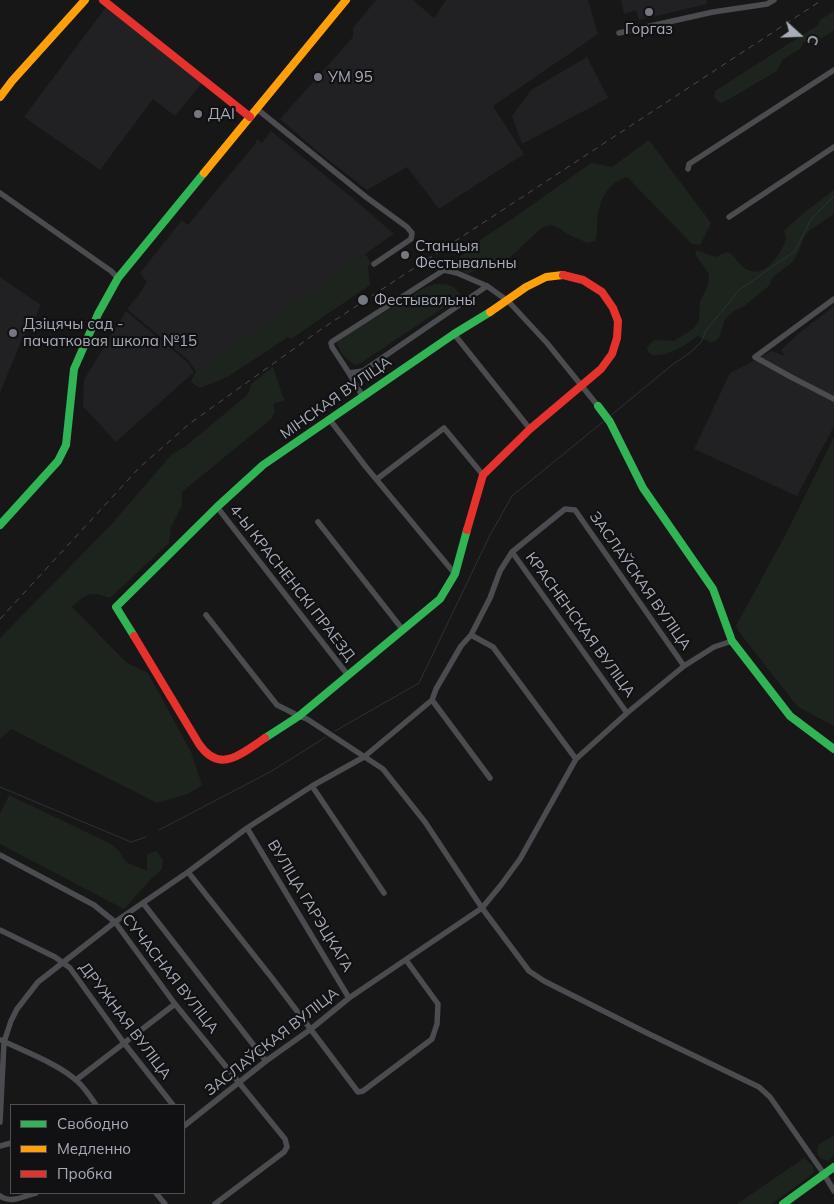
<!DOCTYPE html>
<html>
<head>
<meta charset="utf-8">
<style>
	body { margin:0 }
	#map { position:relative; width:834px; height:1204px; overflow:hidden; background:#171717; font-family:Mulish,sans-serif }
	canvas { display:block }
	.legend { position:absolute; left:10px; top:1104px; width:175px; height:90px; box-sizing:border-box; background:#111113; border:1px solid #4d4f55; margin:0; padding:6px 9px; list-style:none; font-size:15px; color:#a8adb8 }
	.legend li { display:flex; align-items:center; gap:10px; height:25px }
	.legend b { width:25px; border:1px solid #4d4f55 }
	.north { position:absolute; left:774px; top:10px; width:50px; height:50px; -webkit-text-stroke:4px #111113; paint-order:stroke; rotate:110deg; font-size:14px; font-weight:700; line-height:20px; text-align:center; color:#a8adb8 }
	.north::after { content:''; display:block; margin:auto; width:18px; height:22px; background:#a8adb8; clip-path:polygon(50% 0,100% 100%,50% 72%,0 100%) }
</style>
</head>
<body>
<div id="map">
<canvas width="834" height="1204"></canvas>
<ul class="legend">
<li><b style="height:6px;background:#30b455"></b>Свободно</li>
<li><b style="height:6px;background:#ff9f0a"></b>Медленно</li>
<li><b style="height:6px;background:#e5322d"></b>Пробка</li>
</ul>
<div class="north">С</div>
</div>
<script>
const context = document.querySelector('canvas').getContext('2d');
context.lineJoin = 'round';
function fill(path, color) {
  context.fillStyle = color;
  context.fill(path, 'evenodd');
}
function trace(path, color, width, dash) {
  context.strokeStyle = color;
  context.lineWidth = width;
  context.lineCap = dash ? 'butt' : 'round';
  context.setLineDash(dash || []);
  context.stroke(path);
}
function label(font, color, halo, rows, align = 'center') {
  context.font = font + ' Mulish,sans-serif';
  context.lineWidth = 4.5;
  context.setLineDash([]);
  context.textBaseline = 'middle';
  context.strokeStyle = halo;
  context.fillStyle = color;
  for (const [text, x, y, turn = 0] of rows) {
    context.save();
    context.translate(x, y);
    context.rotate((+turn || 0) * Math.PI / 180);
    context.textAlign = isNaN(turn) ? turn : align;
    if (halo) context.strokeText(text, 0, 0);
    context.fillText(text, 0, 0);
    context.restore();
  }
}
const built = new Path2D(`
	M376,0h37l21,18 12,-18h142l10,34 -105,72 31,48 -85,55 -32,-42 -40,23 -50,-39 -37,-32 73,-82v-9z
	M621,0h86v4l-68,16 -3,-10 -12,4z
	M106,7l96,76 -27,33 -22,-17 -53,71 -76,-53z
	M587,57l21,41 -86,46 -10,-28 19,-26z
	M271,131l84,69 39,34 -198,137 -7,-10 -62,-52 11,-13 9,-14 -7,-9 42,-53 6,5 67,-81 2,-5 5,4z
	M0,277l41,28 -10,22 -9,12 -22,54z
	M834,306v120l-37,70 -103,-47 36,-76 42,-22 13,5 -4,-6 18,-17z
	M126,311l61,51 7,10 -78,70 -33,-36 1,-26z`);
const green = new Path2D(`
	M834,11v20l-22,12 -8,-1 -4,7 -18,11 -5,11 -53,31 -4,1 -6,-5 1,-7 103,-66 2,-5z
	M134,32l16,13 -2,3 -15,-10z
	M649,140l62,83 -11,22 -8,-1 -65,-67c-22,6 -29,27 -30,48 0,7 1,9 -2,16l-8,2c-6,-3 -13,-6 -19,-9 -12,-7 -15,-13 -29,-4 -11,10 -30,30 -42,37 -9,5 -20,1 -30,7l-15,-10 25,-22 38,-25 76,-54 21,4z
	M834,190v24c-8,6 -18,11 -26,18 -7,7 -8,20 -14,28 -7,9 -23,14 -24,25l-27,22 -9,4 -9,8 -6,19 -4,3 -5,1 -12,-6c-12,9 -30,21 -46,19l-4,-3 -1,-5 7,-7 20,1 19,-12 6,-8 1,-20 7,-13 2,-9v-5l-14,-20 2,-4 18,7 13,-5c8,4 11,14 20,18 16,7 26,-9 33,-20 2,-4 4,-7 5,-11 0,-2 -1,-5 -2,-8l17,-16z
	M365,254l6,8 -3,5 2,18 -79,54 -3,-2 -59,39 -29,12 -9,-6 5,-11z
	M435,284c13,0 19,0 26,12l-100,67 -7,2 -12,-11 -5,-10 1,-4 88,-53z
	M273,367l10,30 2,3 -12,4 2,8 -4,7 -89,73v13l-11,22 -2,16 -59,55c-20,-7 -23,-5 -38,9l55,56 21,10 43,79 11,33 -14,9 -31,9 -146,-74 -11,10v-101l110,-112 62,-72 14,-8 60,-50 3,-4 2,-8z
	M834,437v289l-36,-19 -59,-75 -3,-6 52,-96z
	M9,795l102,49 9,8 6,10 21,9v-16l2,-2 8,-2 6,10 -1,8 -12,11 -26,29 -124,-65v-30z
	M834,1135v21l-6,5c-10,-2 -12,-7 -10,-16z
	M804,1158l9,8 1,6 -5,5 -38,27h-34z`);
const stream = new Path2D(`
	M609,417l63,-52 19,-13 11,-11 3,-9 34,-42 56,-39 16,-32 23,-23
	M335,731l84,-48 71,-148 22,-39 92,-75
	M0,787l131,55 15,-5
	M159,830l111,-58 56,-35`);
const street = new Path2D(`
	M619,33l94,-21 54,-8 7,-4
	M257,109l109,88 41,30 5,6 -1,6 -37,25
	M688,169l1,-5 145,-94
	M0,193l111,78 7,7
	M729,217l105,-70
	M487,286l-124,85 -14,2 -17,-26 -1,-4 2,-2 111,-71 13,3 30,13 21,15 39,42 51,63
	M834,299l-79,58 36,20 43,22
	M454,334l76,95
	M349,373l14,24
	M330,420l36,47 89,107
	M377,479l67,-51 39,47
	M217,507l130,167
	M318,522l85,108
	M512,552l115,161
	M206,615l71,90 22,11 8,3 76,50 42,53 57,86 47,63 15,10 103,52 112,54 11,10 54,77 10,17
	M471,635l22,12 83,112
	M432,700l58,78
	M312,786l72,107
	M247,828l102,170
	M0,855l94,50 21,17 60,82 110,135 2,8 -3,5 -69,52
	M188,872l84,106 86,114 5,-1 69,-52 5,-15 1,-20 -32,-44
	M143,903l123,158
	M0,930l55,27 15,11 54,75 49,62
	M1,1040c22,11 58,24 76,41 8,7 13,15 19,24
	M76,1080l99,-76
	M0,1122l4,-80 7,-21 6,-12 21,-27 77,-60 73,-50 59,-44 65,-42 52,-29 68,-57 4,-11 25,-43 10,-11 19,-37 10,-27 12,-19 53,-43 10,1 109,156
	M184,1126l82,-65 45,-32 38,-31 133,-90 19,-23 19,-26 56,-100 51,-46 57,-47 30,-19 18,-6
	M0,1146l11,-3
	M156,1193l9,11
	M0,1196c10,8 25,0 36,-3`);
const fast = new Path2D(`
	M598,406l12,16 33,66 70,101 19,52 58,75 44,33
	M0,525l58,-64 8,-16 8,-76 24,-55 20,-36 86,-105
	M134,636l-18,-29 101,-100 46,-42 191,-131 36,-22
	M265,738l34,-22 141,-117 15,-25 12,-44
	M783,1204l51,-37`);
const slow = new Path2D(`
	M0,97l12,-16 73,-81
	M204,173l142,-173
	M490,312l36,-25 20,-10 17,-2`);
const jam = new Path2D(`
	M103,0l147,117
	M467,530l16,-55 47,-46 71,-60 11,-15 5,-16 1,-17 -5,-13 -11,-16 -19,-12 -20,-5
	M134,636l65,108c21,31 43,9 66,-6`);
const rail = new Path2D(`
	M0,619l139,-151 50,-44 134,-96 499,-328`);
const markers = [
	[649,12,5,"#757880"],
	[318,77,5,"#757880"],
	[198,114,5,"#757880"],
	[405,255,5,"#757880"],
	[363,300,6,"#757880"],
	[13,333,5,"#757880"]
];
const poiNames = [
	["Горгаз",649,29,"center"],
	["УМ 95",328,77],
	["ДАІ",208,114],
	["Станцыя",415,246],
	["Фестывальны",415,263],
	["Фестывальны",374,300],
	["Дзіцячы сад -",23,324],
	["пачатковая школа №15",23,341]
];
const streetNames = [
	["МІНСКАЯ ВУЛІЦА",336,398,-35],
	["ЗАСЛАЎСКАЯ ВУЛІЦА",640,581,55],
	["4-Ы КРАСНЕНСКІ ПРАЕЗД",292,583,52],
	["КРАСНЕНСКАЯ ВУЛІЦА",580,625,54],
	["ВУЛІЦА ГАРЭЦКАГА",310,906,59],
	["СУЧАСНАЯ ВУЛІЦА",170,974,52],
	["ДРУЖНАЯ ВУЛІЦА",125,1021,53],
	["ЗАСЛАЎСКАЯ ВУЛІЦА",272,1042,-38]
];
fill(built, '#212123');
fill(green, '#1d241e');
trace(stream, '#2a3239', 1);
trace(street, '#4b4c50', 5.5);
trace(fast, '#30b455', 8);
trace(slow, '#ff9f0a', 8);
trace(jam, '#e5322d', 8);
trace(rail, '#4b4c4f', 1, [6, 5]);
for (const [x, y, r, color] of markers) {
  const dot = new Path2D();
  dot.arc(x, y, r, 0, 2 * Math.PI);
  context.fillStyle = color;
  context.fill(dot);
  trace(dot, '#111113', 2);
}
label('15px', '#a8adb8', '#111113', poiNames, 'left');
label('15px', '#a8adb8', '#111113', streetNames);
</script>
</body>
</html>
